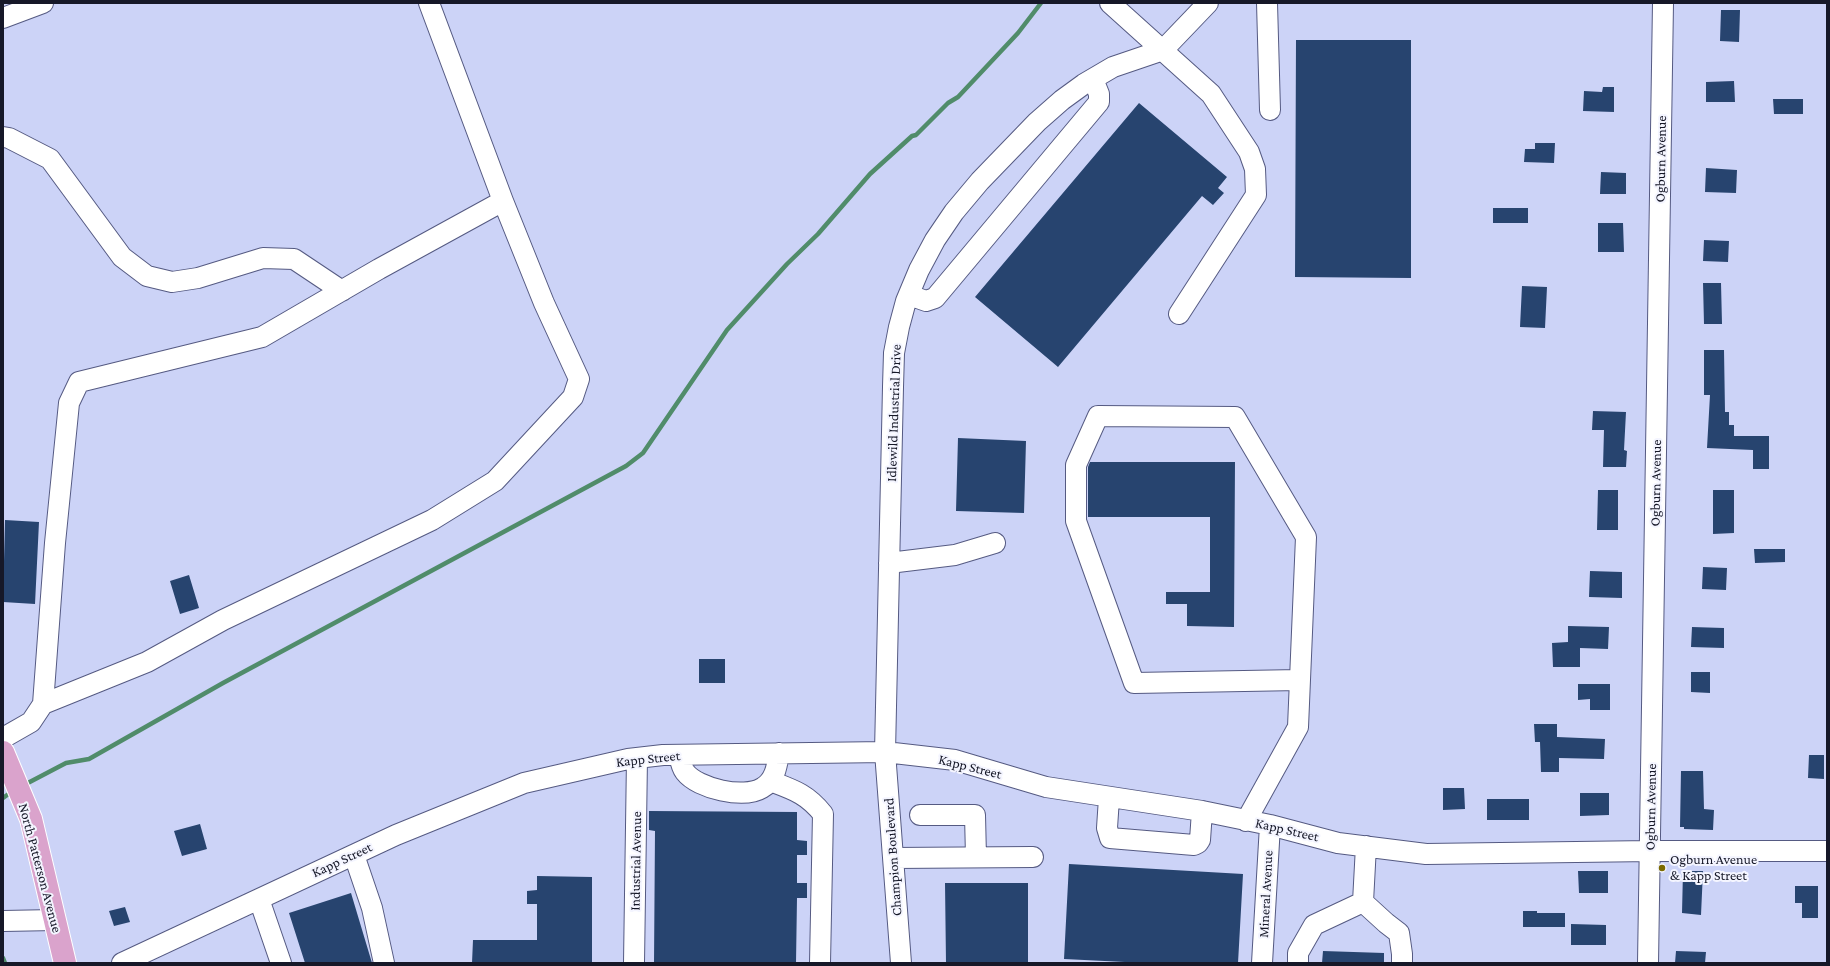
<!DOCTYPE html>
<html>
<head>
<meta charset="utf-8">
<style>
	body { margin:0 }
	#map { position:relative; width:1830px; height:966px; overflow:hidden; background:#ccd3f7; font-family:"Crimson Pro",serif }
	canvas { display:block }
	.frame { position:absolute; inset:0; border:4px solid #161828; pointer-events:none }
</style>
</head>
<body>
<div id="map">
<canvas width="1830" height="966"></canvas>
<div class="frame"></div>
</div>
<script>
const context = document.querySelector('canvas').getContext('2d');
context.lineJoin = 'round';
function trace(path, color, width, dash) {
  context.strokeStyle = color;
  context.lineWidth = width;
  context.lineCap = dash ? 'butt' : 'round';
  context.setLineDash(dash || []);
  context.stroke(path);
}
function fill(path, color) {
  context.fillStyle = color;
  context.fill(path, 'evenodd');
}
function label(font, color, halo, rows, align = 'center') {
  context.font = font + ' "Crimson Pro",serif';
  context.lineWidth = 4;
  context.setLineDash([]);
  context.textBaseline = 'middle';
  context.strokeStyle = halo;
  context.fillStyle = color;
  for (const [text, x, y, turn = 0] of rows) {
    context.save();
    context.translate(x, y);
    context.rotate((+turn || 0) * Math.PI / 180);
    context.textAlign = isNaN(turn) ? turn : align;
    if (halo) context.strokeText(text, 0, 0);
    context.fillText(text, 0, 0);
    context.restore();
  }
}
const stream = new Path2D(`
	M24,785l42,-22 23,-4 134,-76 403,-217 17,-13 84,-123 60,-66 31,-30 52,-60 42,-38 4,-1 32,-32 10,-6 60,-64 23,-30
	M3,798l11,-8
	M3,958l2,5`);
const building = new Path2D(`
	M1721,10h19l-1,32 -19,-1z
	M1296,40h115v238l-116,-1z
	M1734,81l1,21h-29v-20z
	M1603,87h11v25l-31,-1 1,-20 18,1z
	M1773,99h30v15h-29z
	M1139,103l88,74 -9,11 6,5 -11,12 -11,-9 -144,171 -83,-70z
	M1535,143h20l-1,20 -30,-1 1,-13h10z
	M1706,168l31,2 -1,23 -31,-1z
	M1601,172l25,1v21h-26z
	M1493,208h35v15h-35z
	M1598,223h25l1,29h-26z
	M1704,240l25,1 -1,21 -25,-1z
	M1703,283h18l1,41h-18z
	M1522,286l25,1 -2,41 -25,-1z
	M1704,350h20l1,62h4v13h5v11h35v33h-16v-19l-46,-2 3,-53h-6z
	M1593,411l33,1 -2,38 3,1 -1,16h-23l1,-37h-12z
	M958,438l68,3 -2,72 -68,-2z
	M1090,462h145l-1,165 -47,-1v-22h-21v-12h44v-75h-122v-50z
	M1598,490h20v40h-21z
	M1713,490h21v43l-21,1z
	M5,520l34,2 -4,82 -32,-2z
	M1754,549h31v13l-30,1z
	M1703,567l24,1 -1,22 -24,-1z
	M1590,571l32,1v26l-33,-1z
	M189,575l10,33 -19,6 -10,-33z
	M1568,626l41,1 -1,22 -28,-1v19h-27l-1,-24 16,-1z
	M1692,627l32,1v20l-33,-1z
	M699,659h26v24h-26z
	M1691,672h19v21l-19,-1z
	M1578,684h32v26h-20v-11l-12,1z
	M1534,724h23v13l48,2 -1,20 -45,-1v14h-18l-1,-30h-5z
	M1809,755h15v24l-16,-1z
	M1681,771h22l1,38 10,1 -1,20 -29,-1v-2h-4z
	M1443,788h21l1,21 -22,1z
	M1580,793h29v22l-29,1z
	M1487,799h42v21h-42z
	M649,811l148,1v28l10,1v14h-10v28h10v15h-10l-1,65h-142l1,-132 -6,-1z
	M200,824l7,25 -25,7 -8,-25z
	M1069,864l174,10 -5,89h-93l-81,-4z
	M1578,871h30v22h-29z
	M1683,871h20l-2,44 -19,-2z
	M537,876l55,1v86h-120l1,-23h64v-36h-10v-13l10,-1z
	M945,883h83v80h-82z
	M1795,886h23v32h-16v-15h-7z
	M351,893l21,70h-67l-16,-50z
	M125,907l5,15 -16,4 -5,-15z
	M1523,911h14v2h28v14h-42z
	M1571,924l35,1v20h-35z
	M1323,951l61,2v10h-62z
	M1676,951l30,1 -1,11h-30z`);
const minor = new Path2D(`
	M429,3l74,198
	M1110,3l101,91 38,58 6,17 1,26 -77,119
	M1267,3l3,107
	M3,18l40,-15
	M3,137l6,1 41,21 72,98 25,19 25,6 26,-4 65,-20 31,1 48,32
	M909,295l17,6 9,-3 164,-196v-8l-6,-15
	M889,563l66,-8 40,-12
	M3,738l28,-16 12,-18 12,-161 14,-140 10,-21 183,-45 117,-68 124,-68 41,102 35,76 -6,18 -78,84 -63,39 -209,100 -76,42 -104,42
	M679,755c1,5 3,13 6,17 13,17 59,27 77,16 13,-7 15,-22 17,-35
	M770,781c24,9 37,13 53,33l-3,149
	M1109,798l-2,30 3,10 84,7 4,-2 2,-3 2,-29
	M920,815h55l1,42
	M1246,821l52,-94 8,-190 -71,-120 -137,-1 -22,49v56l58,162 165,-3
	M1366,846l-3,56 23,21 13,10 3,21v9
	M354,855l18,53 12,55
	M893,858l140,-1
	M259,899l22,64
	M3,921l52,-1
	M122,963l274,-128 128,-52 104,-24 35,-4 222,-3 70,8 91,27 156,24 68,14 68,18 88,11 225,-3h176
	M634,963l3,-205
	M901,963l-16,-211 8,-365 1,-34 5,-26 7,-26 13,-31 16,-30 19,-28 26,-31 57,-59 25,-22 22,-16 29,-17 50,-17 45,-47
	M1262,963l8,-138
	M1298,963v-10l16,-28 49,-23
	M1648,963l15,-960`);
const major = new Path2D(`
	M3,752l28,67 34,144`);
const markers = [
	[1662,868,4,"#7b6a01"]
];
const streetNames = [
	["Ogburn Avenue",1661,159,-89],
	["Idlewild Industrial Drive",894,413,-88],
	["Ogburn Avenue",1656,483,-89],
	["Kapp Street",648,759,-6],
	["Kapp Street",970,767,14],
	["Ogburn Avenue",1651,807,-89],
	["Kapp Street",1287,830,13],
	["Champion Boulevard",893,857,-94],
	["Kapp Street",342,860,-25],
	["Industrial Avenue",636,861,-89],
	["North Patterson Avenue",40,868,75],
	["Mineral Avenue",1266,894,-87]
];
const poiNames = [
	["Ogburn Avenue",1670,860],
	["& Kapp Street",1670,876]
];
trace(stream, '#508c6a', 4.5);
fill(building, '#27446f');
trace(minor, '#555a82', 22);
trace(major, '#fff', 24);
trace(minor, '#fff', 20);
trace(major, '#daa3cc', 22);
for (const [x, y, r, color] of markers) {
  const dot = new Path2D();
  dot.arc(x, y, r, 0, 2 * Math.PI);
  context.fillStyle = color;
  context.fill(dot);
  trace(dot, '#f4f5ff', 1.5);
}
label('14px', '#161828', '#f4f5ff', streetNames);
label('14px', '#161828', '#f4f5ff', poiNames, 'left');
</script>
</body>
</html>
